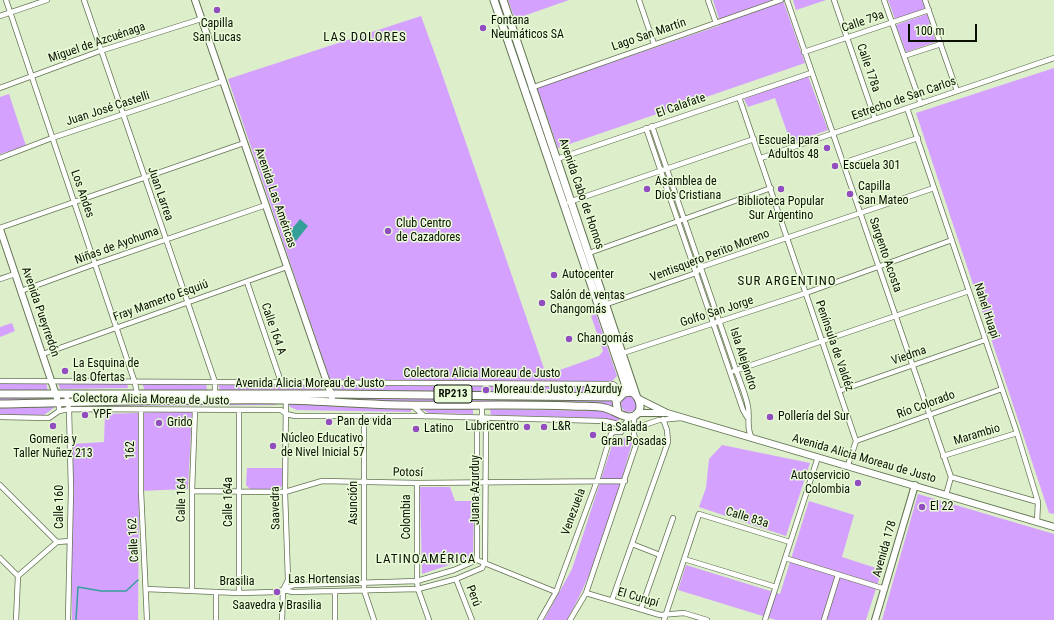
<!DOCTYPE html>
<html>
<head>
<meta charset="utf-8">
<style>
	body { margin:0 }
	#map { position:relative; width:1054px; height:620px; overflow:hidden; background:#dceeca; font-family:"Roboto Condensed",sans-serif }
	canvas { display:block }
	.scale { position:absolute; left:908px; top:24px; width:69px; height:18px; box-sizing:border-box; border:2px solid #0a0f04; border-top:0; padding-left:5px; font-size:12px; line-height:14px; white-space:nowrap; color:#0a0f04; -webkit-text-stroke:3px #e9fcd7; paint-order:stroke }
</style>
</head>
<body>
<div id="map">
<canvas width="1054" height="620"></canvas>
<div class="scale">100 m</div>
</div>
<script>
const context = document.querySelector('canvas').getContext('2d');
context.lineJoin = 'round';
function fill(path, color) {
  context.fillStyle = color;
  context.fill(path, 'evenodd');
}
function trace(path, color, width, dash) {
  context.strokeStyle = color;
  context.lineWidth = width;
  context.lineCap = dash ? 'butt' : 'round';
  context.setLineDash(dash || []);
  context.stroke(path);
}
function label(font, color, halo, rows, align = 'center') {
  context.font = font + ' "Roboto Condensed",sans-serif';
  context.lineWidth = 3;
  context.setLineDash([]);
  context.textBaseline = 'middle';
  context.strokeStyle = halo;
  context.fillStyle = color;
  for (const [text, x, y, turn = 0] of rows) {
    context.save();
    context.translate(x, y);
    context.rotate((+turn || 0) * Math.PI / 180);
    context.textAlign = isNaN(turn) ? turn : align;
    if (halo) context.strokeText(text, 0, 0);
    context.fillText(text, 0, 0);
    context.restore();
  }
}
const green = new Path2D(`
	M508,0h61l-54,19z
	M713,0h70l22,63 -247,85 -21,-60 184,-63z
	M793,0h33l-30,10z
	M888,0h34l3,9 -30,10z
	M927,14l9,28 -30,10 -10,-27z
	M421,16l19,52 109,315h-218l-103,-304z
	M1054,68v446l-5,-1 -133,-400z
	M808,76l20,54 -37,13 -16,-45 -27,9 -4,-8z
	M9,94l17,52 -26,8v-57z
	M596,314l21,62 -5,5 -63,1 -3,-7 53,-19 4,-5 -12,-35z
	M12,323l3,8 -15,6v-10z
	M0,382h46l2,10h-48z
	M58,382h69l1,6 -68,1z
	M142,382h64l1,9 -62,1z
	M322,382l1,9h-103l-2,-8z
	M331,385l284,2 -6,7 -276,-2z
	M337,395l275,4 2,9 -277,-7z
	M621 404a8 8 0 1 1 16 0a8 8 0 1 1-16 0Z
	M0,396h48l1,3 -49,2z
	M276,402v3l-202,1 -1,-3z
	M288,402l53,5 70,1v4l-114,-2 -7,-3z
	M0,407h55l-11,8h-44z
	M421,408l52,1v5l-45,-1z
	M490,409l111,2 19,6 -2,5 -17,-4 -110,-3z
	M192,411l-4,78 -49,2 -1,129h-66v-176l32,-2 1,-28z
	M615,436l18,4c-18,62 -34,124 -66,180h-23l28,-51z
	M722,445l88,18 -24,73 -87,-29 7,-19 3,-29z
	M247,468h36l-1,18 -3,3h-29l-4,-4z
	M420,487h30l5,14h19l-1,56 -51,17z
	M918,494l136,40v86h-172z
	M809,501l45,14 -12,42 40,13 -16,50h-90l-98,-30 8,-25 94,29z`);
const water = new Path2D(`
	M300,219l8,7 -12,15 -8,-7z`);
const stream = new Path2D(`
	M76,620l2,-33 23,4h25l12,-11`);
const minor = new Path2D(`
	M6,0l129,383 2,11
	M84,0l131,382v13
	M639,0l15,44
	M708,0l8,23
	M787,0l164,477 -5,18
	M834,0l41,119
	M884,0l37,104
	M925,0l32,91
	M0,16l47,-16
	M804,52l125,-42
	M904,56l37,-12
	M0,88l100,-37 101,-32
	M531,88l250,-88
	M739,97l117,344 -8,24
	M907,108l110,325 21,69 -1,20
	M652,126l84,244c4,12 10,25 12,37 2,10 -2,22 4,31
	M646,128l97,282 4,7
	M0,158l52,-20 171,-57
	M761,158l293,-100
	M557,159l254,-86
	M843,163l75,-25
	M569,202l185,-63
	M0,228l244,-85
	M589,253l182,-65
	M0,279l15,-5
	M247,282l34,100
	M21,291l74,-27 171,-59
	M607,304l89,-31 5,-6 233,-79
	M623,353l183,-60 146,-53
	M43,354l244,-87
	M734,371l235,-80
	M0,381l613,3 11,9
	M839,391l146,-51
	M66,394l3,15 2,81 -3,130
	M412,405l12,11
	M482,406v13
	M141,409v82l6,129
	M59,411l10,-2 212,1 5,4 9,2h129l181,5 30,7 24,-8 22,-2
	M239,411v182
	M364,416v174l10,30
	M0,417l49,1 10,-7v-9
	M856,441l146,-52
	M943,456l74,-23
	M951,477l87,25
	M417,483v98l1,8 11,31
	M0,485l57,57
	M192,491l93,1 37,-11 95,2 208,-2
	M632,544l28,11
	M0,558l18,18
	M785,558l100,31
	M684,559l92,28
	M477,560v-138l4,-1
	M18,576l39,-34 13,-1
	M456,579l16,41
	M146,589l93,4 38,-1 17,-7 123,-4 37,-11 23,-10 79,32
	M192,590v-99l3,-81
	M283,590l10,2 125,-3 38,-10 26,-11 3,-6 1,-140 -5,-1
	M335,591v29
	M586,593l74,22 24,-2 23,7
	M612,600l56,-158 -1,-12 -4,-11
	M641,609l32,-91
	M16,620l2,-44
	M216,620v-28
	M282,620l1,-30 5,-10 -3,-88 1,-93
	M540,620l16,-28 41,-111 14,-47 3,-2h7l8,-15
	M570,620l16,-27 51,-151 -3,-7v-20
	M664,620l35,-106 91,28
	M765,620l53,-163
	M824,620l14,-45`);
const secondary = new Path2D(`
	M195,0l137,397
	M0,229l57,169
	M639,399l28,14 387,114
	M637,413h28
	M875,620l40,-135`);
const primary = new Path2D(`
	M494,0l134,392
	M503,0l133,395
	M0,394h331l289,3
	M0,404c95,-2 189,-5 284,-4 38,1 76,4 114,5 58,1 116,-1 174,1 10,1 23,-1 33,2 8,2 17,9 25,9 15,-2 11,-19 2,-25l-8,1 -8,8 2,12`);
const markers = [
	[217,10,4,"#924dc1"],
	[483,28,4,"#924dc1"],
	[827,148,4,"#924dc1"],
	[835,166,4,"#924dc1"],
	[647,189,4,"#924dc1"],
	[781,189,4,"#924dc1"],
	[850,194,4,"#924dc1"],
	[388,231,4,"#924dc1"],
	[554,275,4,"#924dc1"],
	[542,303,4,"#924dc1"],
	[569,339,4,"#924dc1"],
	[65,371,4,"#924dc1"],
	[486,390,4,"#924dc1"],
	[85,415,4,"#924dc1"],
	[770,417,4,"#924dc1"],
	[329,422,4,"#924dc1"],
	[159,423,4,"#924dc1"],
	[53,426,4,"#924dc1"],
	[527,427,4,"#924dc1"],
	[544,427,4,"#924dc1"],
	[416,429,4,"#924dc1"],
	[593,435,4,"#924dc1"],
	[273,446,4,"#924dc1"],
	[858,483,4,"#924dc1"],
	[922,507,4,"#924dc1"],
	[277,592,4,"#924dc1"]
];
const shields = [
	[453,394,38]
];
const shieldNames = [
	["RP213",453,394]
];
const poiNames = [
	["Fontana",491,21],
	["Neumáticos SA",491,35],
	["Capilla",217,24,"center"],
	["San Lucas",217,38,"center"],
	["Escuela para",819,141,"right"],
	["Adultos 48",819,155,"right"],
	["Escuela 301",843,166],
	["Asamblea de",655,182],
	["Dios Cristiana",655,196],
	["Capilla",858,187],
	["San Mateo",858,201],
	["Biblioteca Popular",781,202,"center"],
	["Sur Argentino",781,216,"center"],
	["Club Centro",396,224],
	["de Cazadores",396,238],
	["Autocenter",562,275],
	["Salón de ventas",550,296],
	["Changomás",550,310],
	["Changomás",577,339],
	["La Esquina de",73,364],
	["las Ofertas",73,378],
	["Moreau de Justo y Azurduy",494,390],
	["YPF",93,415],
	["Pollería del Sur",778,417],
	["Pan de vida",337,422],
	["Grido",167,423],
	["Lubricentro",519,427,"right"],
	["L&R",552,427],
	["La Salada",601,428],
	["Gran Posadas",601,442],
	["Latino",424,429],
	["Núcleo Educativo",281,439],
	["de Nivel Inicial 57",281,453],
	["Gomeria y",53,440,"center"],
	["Taller Nuñez 213",53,454,"center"],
	["Autoservicio",850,476,"right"],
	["Colombia",850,490,"right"],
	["El 22",930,507],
	["Saavedra y Brasilia",277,606,"center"]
];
const streetNames = [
	["Calle 79a",863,22,-19],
	["Lago San Martín",649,35,-19],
	["Miguel de Azcuénaga",97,43,-19],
	["Calle 178a",868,68,71],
	["Estrecho de San Carlos",904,99,-19],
	["El Calafate",681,106,-19],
	["Juan José Castelli",108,109,-18],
	["Los Andes",82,194,71],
	["Juan Larrea",160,194,71],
	["Avenida Cabo de Hornos",581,194,71],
	["Avenida Las Américas",275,198,71],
	["Niñas de Ayohuma",117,246,-20],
	["Sargento Acosta",885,255,71],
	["Ventisquero Perito Moreno",710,256,-21],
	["Fray Mamerto Esquiú",161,301,-20],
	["Nahel Huapi",986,311,72],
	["Avenida Pueyrredón",40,312,71],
	["Golfo San Jorge",717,312,-18],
	["Calle 164 A",273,329,71],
	["Península de Valdéz",834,346,71],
	["Viedma",909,356,-19],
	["Isla Alejandro",743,359,72],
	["Colectora Alicia Moreau de Justo",482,374],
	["Avenida Alicia Moreau de Justo",310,384],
	["Colectora Alicia Moreau de Justo",151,400,1],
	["Río Colorado",926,405,-20],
	["Marambio",977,435,-17],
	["162",131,450,-90],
	["Avenida Alicia Moreau de Justo",864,459,16],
	["Potosí",408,473,1],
	["Juana Azurduy",476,490,-90],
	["Calle 164",182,500,-89],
	["Calle 164a",229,502,-90],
	["Asunción",354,503,-90],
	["Calle 160",60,507,-90],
	["Saavedra",276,508,-91],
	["Venezuela",574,512,-70],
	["Colombia",407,517,-90],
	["Calle 83a",747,518,17],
	["Calle 162",134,540,-93],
	["Avenida 178",885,549,-74],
	["Las Hortensias",324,580],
	["Brasilia",237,582],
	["Perú",473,596,69],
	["El Curupí",638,598,16]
];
const neighbourhoodNames = [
	["LAS DOLORES",365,38],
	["SUR ARGENTINO",787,282],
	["LATINOAMÉRICA",426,560]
];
fill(green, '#d5a1ff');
fill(water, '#359f99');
trace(stream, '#359f99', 1.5);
trace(minor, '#647353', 6);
trace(secondary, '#647353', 8);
trace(primary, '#647353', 9);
trace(minor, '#fff', 4.5);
trace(secondary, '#fff', 6);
trace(primary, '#fff', 7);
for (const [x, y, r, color] of markers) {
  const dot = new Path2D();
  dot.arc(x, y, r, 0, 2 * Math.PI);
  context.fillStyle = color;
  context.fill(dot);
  trace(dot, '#e9fcd7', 1.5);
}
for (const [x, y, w] of shields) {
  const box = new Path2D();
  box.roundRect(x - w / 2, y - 9, w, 18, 3);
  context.fillStyle = '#e9fcd7';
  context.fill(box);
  trace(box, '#0a0f04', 1);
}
label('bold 11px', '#0a0f04', null, shieldNames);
label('12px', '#0a0f04', '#e9fcd7', poiNames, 'left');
label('12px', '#0a0f04', '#e9fcd7', streetNames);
context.letterSpacing = '1px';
label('13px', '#0a0f04', '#e9fcd7', neighbourhoodNames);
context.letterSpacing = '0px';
</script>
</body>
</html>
